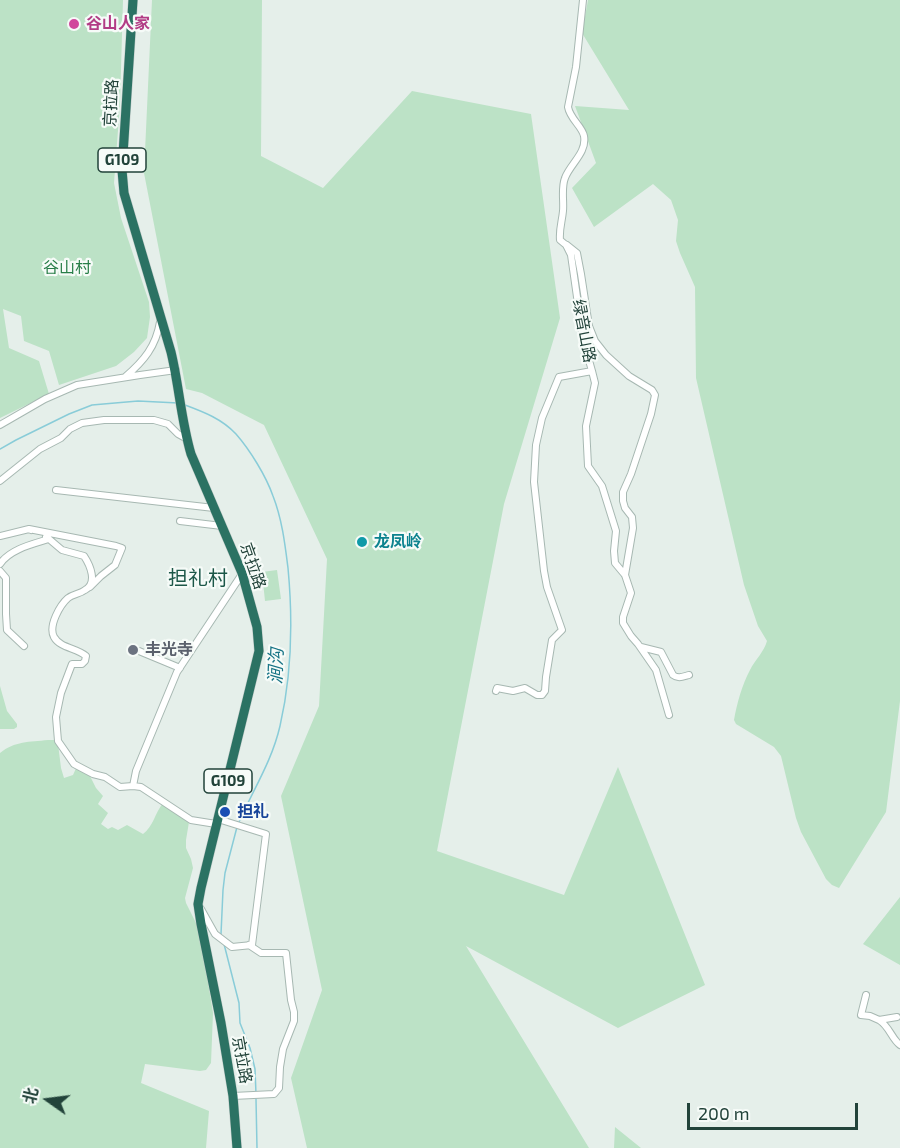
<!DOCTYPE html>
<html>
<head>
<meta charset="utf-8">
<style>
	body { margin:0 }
	#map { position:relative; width:900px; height:1148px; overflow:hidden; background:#e5efea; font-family:"Exo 2","Noto Sans SC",sans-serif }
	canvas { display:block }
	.north { position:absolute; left:18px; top:1070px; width:60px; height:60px; -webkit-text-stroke:4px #f6fbf8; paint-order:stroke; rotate:284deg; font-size:16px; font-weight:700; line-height:24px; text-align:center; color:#22433a }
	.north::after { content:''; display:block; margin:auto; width:21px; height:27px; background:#22433a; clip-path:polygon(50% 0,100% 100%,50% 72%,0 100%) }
	.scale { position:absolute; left:687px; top:1103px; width:171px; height:27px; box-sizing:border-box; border:3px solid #22433a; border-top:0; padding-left:8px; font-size:18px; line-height:21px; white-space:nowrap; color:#22433a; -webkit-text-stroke:4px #f6fbf8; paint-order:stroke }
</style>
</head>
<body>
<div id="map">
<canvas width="900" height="1148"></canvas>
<div class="north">北</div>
<div class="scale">200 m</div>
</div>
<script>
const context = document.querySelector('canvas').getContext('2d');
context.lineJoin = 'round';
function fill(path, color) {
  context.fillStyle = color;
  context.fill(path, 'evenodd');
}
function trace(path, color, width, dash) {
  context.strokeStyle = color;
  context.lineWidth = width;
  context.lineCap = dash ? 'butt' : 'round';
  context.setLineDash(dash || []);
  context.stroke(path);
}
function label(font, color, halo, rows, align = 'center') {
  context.font = font + ' "Exo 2","Noto Sans SC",sans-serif';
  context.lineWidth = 4.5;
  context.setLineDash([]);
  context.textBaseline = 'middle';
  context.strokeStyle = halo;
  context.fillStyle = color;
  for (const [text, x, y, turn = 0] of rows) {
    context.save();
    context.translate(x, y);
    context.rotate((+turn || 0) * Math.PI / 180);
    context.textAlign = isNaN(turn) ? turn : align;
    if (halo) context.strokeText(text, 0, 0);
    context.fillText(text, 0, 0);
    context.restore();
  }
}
const green = new Path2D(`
	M0,0h123l-3,104 -6,79 7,35 28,84 1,15 -3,21 -13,14 -18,14 -57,19 -10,-34 -25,-10 -3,-25 -18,-7 6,39 30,13 10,33 -49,24z
	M152,0h110l-1,156 62,32 89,-97 119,23 29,204 -56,186 -67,347 127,44 54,-128 87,218 -87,43 -152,-82 123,202h-282l-16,-70 31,-88 -41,-194 38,-90 8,-147 -63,-134 -62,-32 -16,-4 -42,-216z
	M588,0h312v701l-14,111 -47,76 -7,-3 -6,-6 -25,-47 -5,-14 -15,-62 -7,-9 -38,-23 -2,-4c3,-17 8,-35 16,-50 5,-10 14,-18 17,-29l-9,-15 -14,-41 -48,-207 -1,-91 -15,-34 -4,-12 2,-21 -7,-20 -18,-16 -59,43 -22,-39 24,-25 -21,-57 54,4 -47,-77z
	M277,570l4,29 -16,2 -3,-29z
	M0,686l7,25 10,13v3l-3,2h-14z
	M48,740h7l3,4 3,24 3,10 9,-3 5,-11 12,12 6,12 7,8 -5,8 10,9 -7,11 7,5 4,-2 6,3 9,-5 16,9c10,-7 12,-21 20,-31l26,19 -3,18v8l5,11 2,9 -8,30 1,5 10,20 5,14 12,76 -2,50 -5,7 -6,1 -55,-7 -4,19 68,28 -3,37h-206v-395c15,-12 29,-11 48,-13z
	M900,897v68l-37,-21z
	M615,1127l26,21h-27z`);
const stream = new Path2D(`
	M185,405c19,7 37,14 51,29 14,16 30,42 37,62 9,23 12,48 15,72 5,53 4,106 -8,158 -8,35 -27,64 -41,96
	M0,449l16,-9 53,-26 23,-9 46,-4 40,2
	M221,934l2,-44 2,-17 12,-46
	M224,944l15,59 1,20 10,25 5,21 1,25
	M256,1099l1,49`);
const minor = new Path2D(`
	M567,245l10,8 4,21 8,52 6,15 11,14 23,21 23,14 3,5 -4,19 -20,60 -8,18v9l2,7 7,9 1,11 -8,47
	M592,371l3,12 -9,43 2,40 14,20 14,45 -2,20 1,12 10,12 6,18 -8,24v6l8,13 7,8 18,26 13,45
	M125,377c19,-16 31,-31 35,-55
	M0,425l45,-26 32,-14 63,-10 36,-5
	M0,481l40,-32 21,-11 9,-9 12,-6 22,-3h50l14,4 10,10 9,5
	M56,490l158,18
	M180,521l42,5
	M29,529l87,17 6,2 -7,17 -14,11 -11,11
	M0,536l29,-7 2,1
	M49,539l13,11 22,6c6,9 14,27 1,34 -5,4 -12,4 -17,8 -8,7 -20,28 -14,39 6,11 23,11 32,19l-1,5 -3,3h-10l-11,29 -5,24 2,24 16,23 19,10 12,3 15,10 13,-1 8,1 50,33 25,4
	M0,564c10,-15 33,-20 49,-25l-3,-2
	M0,571l6,7v36l1,16 17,16
	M641,647l20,5 12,23c5,4 9,2 16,0
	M139,651l41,17
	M496,691l1,-3 16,3 12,-3 12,7h5l3,-4 1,-14 6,-37 10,-10 -15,-43 -3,-16 -10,-89 2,-37 6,-27 17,-41 33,-6 -9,-32 -12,-84 -5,-10 -6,-5c-1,-11 2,-18 3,-29 1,-10 -2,-23 2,-33 5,-14 22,-25 19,-42 -2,-10 -14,-17 -16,-29l8,-40 7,-67
	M133,786l3,-15 41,-99 65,-98
	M201,909l14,25 17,13 20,-2 14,-111 -48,-15
	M866,995l-5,20 9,1 9,4
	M897,1017l-18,3c11,7 12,18 21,25
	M233,1096l41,-2 5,-6 1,-21 3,-18 11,-28v-9l-3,-12 -5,-47h-25l-12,-8`);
const highway = new Path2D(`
	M133,0l-11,170 2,23 47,159c8,33 10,68 20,102l51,119 15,54 2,24 -58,237 -3,16 3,20 20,99 12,73 4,52`);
const markers = [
	[74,24,6,"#d1479c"],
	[362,542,6,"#0f9aa8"],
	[133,650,6,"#6b7280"],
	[225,812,6,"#1a4fb4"]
];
const shields = [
	[122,160,48],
	[228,781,48]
];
const shieldNames = [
	["G109",122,160],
	["G109",228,781]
];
const hotelNames = [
	["谷山人家",86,24]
];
const streetNames = [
	["京拉路",111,103,-87],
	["绿音山路",584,331,79],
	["京拉路",253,566,71],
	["京拉路",242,1060,80]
];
const parkNames = [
	["谷山村",67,268]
];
const cultureNames = [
	["龙凤岭",374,542]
];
const worshipNames = [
	["丰光寺",145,650]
];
const transitNames = [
	["担礼",237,812]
];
const waterNames = [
	["涧沟",276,666,-88]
];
const quarterNames = [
	["担礼村",198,578]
];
fill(green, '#bce2c6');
trace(stream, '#89ccd8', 1.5);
trace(minor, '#a7b8b2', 8);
trace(highway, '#c1cac8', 10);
trace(minor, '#fff', 6);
trace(highway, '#2b7263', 9);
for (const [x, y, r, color] of markers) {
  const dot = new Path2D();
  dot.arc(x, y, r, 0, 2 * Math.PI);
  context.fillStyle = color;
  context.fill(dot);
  trace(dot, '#f6fbf8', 2);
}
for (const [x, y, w] of shields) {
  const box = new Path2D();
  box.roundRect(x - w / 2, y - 12, w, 24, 4.5);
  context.fillStyle = '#f6fbf8';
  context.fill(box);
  trace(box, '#22433a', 1.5);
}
label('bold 15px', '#22433a', null, shieldNames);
label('bold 16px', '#b23c85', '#f6fbf8', hotelNames, 'left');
label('16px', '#22433a', '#f6fbf8', streetNames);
label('16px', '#287e48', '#f6fbf8', parkNames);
label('bold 16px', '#0d838f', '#f6fbf8', cultureNames, 'left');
label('bold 16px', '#5b616d', '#f6fbf8', worshipNames, 'left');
label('bold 16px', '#164399', '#f6fbf8', transitNames, 'left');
label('italic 18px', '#167385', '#f6fbf8', waterNames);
label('20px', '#1c5748', '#f6fbf8', quarterNames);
</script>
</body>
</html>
